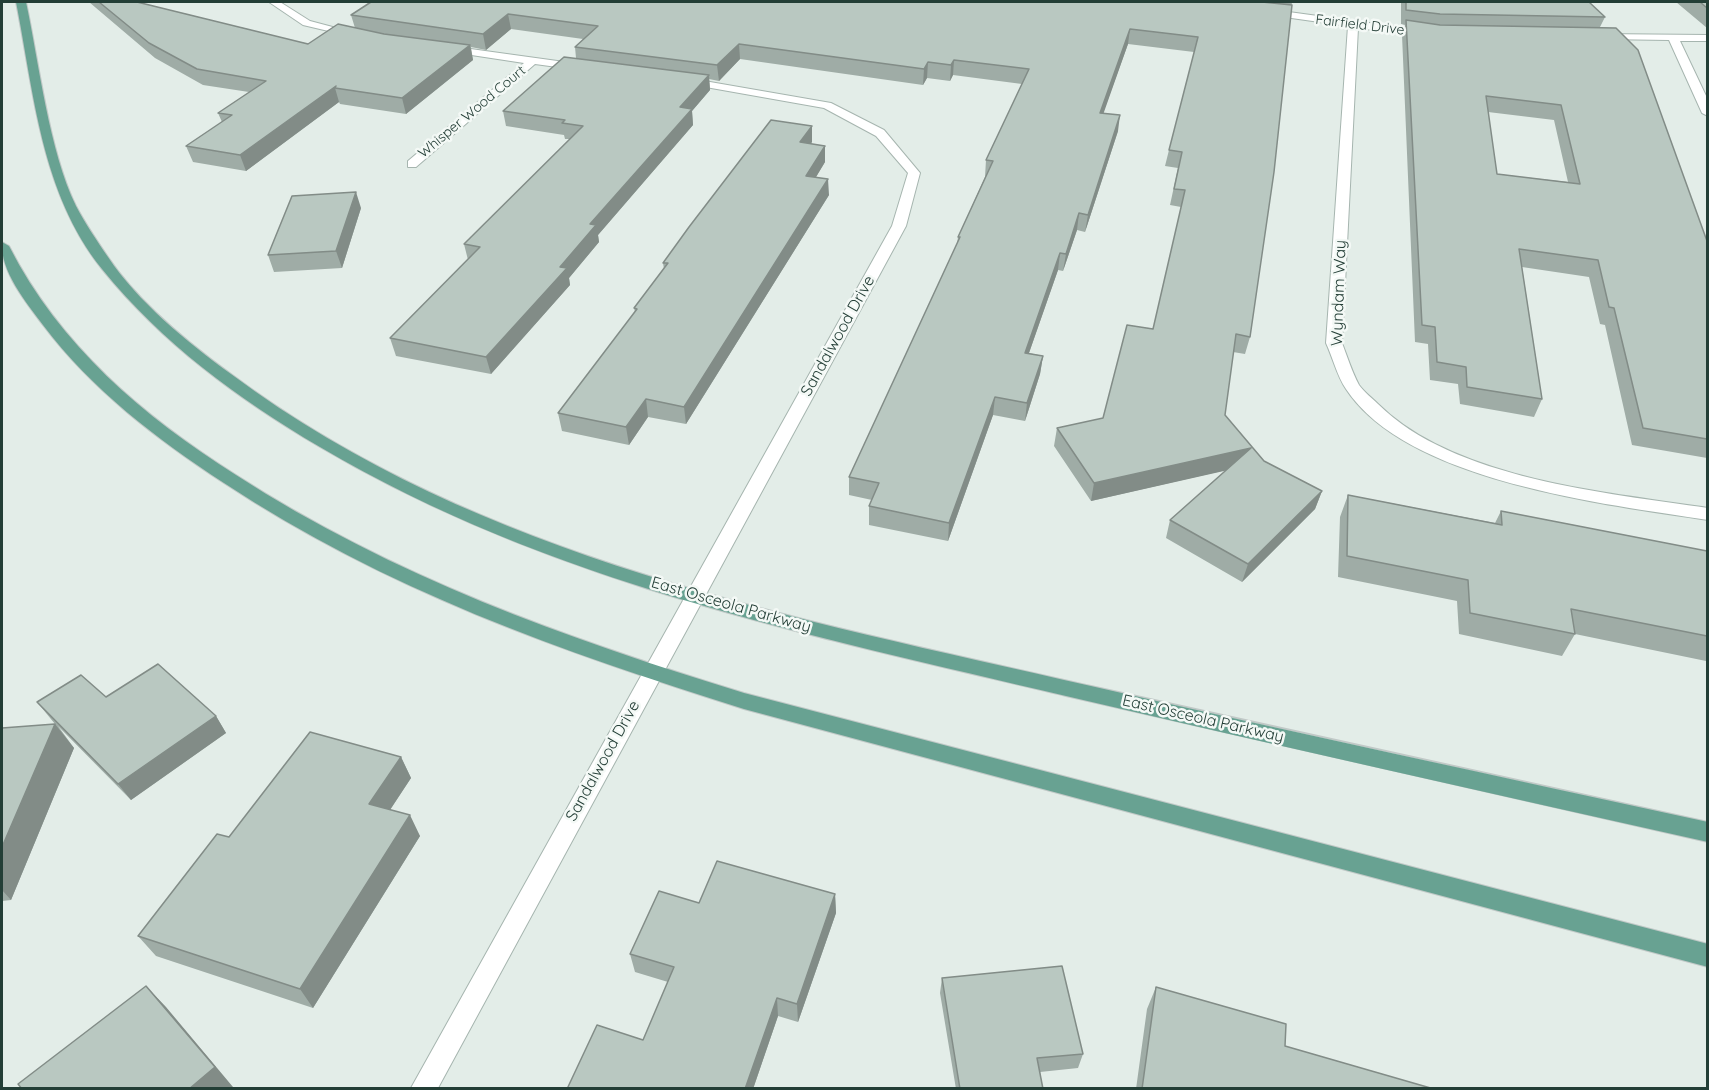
<!DOCTYPE html>
<html>
<head>
<meta charset="utf-8">
<style>
	body { margin:0 }
	#map { position:relative; width:1709px; height:1090px; overflow:hidden; background:#e3ede8; font-family:Quicksand,sans-serif }
	canvas { display:block }
	.frame { position:absolute; inset:0; border:3px solid #233e36; pointer-events:none }
</style>
</head>
<body>
<div id="map">
<canvas width="1709" height="1090"></canvas>
<div class="frame"></div>
</div>
<script>
const context = document.querySelector('canvas').getContext('2d');
context.lineJoin = 'round';
function trace(path, color, width, dash) {
  context.strokeStyle = color;
  context.lineWidth = width;
  context.lineCap = dash ? 'butt' : 'round';
  context.setLineDash(dash || []);
  context.stroke(path);
}
function fill(path, color) {
  context.fillStyle = color;
  context.fill(path, 'evenodd');
}
function label(font, color, halo, rows, align = 'center') {
  context.font = font + ' Quicksand,sans-serif';
  context.lineWidth = 5;
  context.setLineDash([]);
  context.textBaseline = 'middle';
  context.strokeStyle = halo;
  context.fillStyle = color;
  for (const [text, x, y, turn = 0] of rows) {
    context.save();
    context.translate(x, y);
    context.rotate((+turn || 0) * Math.PI / 180);
    context.textAlign = isNaN(turn) ? turn : align;
    if (halo) context.strokeText(text, 0, 0);
    context.fillText(text, 0, 0);
    context.restore();
  }
}
const minor = new Path2D(`
	M269,2h11l30,19 49,13 -5,3 -51,-12z
	M1267,9l160,22 5,3 -5,3 -69,-9 -16,315c5,13 10,29 17,42 5,7 13,13 19,19 75,75 229,89 330,104v12c-102,-16 -301,-38 -362,-131 -9,-13 -13,-31 -20,-46l22,-317 -85,-12v-4z
	M1597,34l111,1v6h-28l28,59v16l-6,-3 -33,-73 -68,-1 -5,-3z
	M449,46l130,18 5,3 -5,3 -44,-6 -119,103h-8v-6l116,-98 -79,-12 -1,-2z
	M687,78l144,25 53,27 36,43 -14,53 -468,862h-27l481,-862 16,-53 -32,-37 -52,-28 -141,-25v-4z`);
const major = new Path2D(`
	M16,2h10c13,61 23,149 50,204 9,17 21,35 32,51 30,45 79,85 123,117 249,186 564,244 860,312 205,47 411,91 617,136v20c-215,-48 -429,-96 -642,-146 -257,-61 -516,-113 -746,-249 -82,-48 -158,-104 -218,-178 -61,-76 -68,-176 -86,-267z
	M2,242l7,4c51,100 134,170 227,229 158,102 329,163 508,218l964,251v23l-964,-258c-184,-58 -358,-119 -520,-226 -67,-44 -132,-93 -181,-158 -17,-23 -43,-54 -41,-83z`);
const wall = new Path2D(`
	M89,2h48l171,42 47,-16 -4,-13 20,-13h921l-42,335 -5,17 -12,-2 -8,63 39,46 58,30 -7,18 -73,73 -76,-44 4,-18 56,-50 -135,31 -37,-55 3,-18 46,-10 50,-89 28,-122 -11,-2 8,-37 -13,-2 4,-16 25,-98 -66,-8 -25,69 15,18 -33,101 -8,-2 -14,41 -5,-1 -29,83 14,3 -3,18 -15,47 -32,-6 -45,126 -79,-16v-19l3,-6 -23,-5v-18l108,-233 1,-7 27,-60 1,-17 36,-76 -69,-9 -3,6 -23,-3 -4,7 -183,-26 -21,22 -10,-2 1,11 -18,21 1,14 -95,110 1,7 -30,36 1,7 -79,89 -95,-18 -6,-18 78,-78 -4,-16 106,-105h-5l-1,-4 -58,-9 -3,-15 73,-53 -1,-11 8,-8 -72,-10 -25,21 -15,-3 2,13 -67,54 -66,-10 -1,-2 -93,69 -53,-9 -7,-16 36,-24 -4,-9 31,-21 -46,-7 -48,-27z
	M1401,2h188l16,15 -5,10 107,214v217l-75,-13 -27,-120 -5,-1 -11,-47 -67,-10 20,132 -8,18 -74,-13 -2,-20 -28,-4 -2,-36 -13,-2 -13,-307 3,-10 -4,-1zM1488,112l66,8 14,62 -71,-8z
	M1676,2h31v26z
	M812,142l-1,2 14,2v16l-9,15 13,18 -143,229 -38,-7 -19,28 -67,-14 -4,-18 77,-101 -1,-4 30,-39 -1,-6z
	M361,208l-19,60 -68,4 -6,-17z
	M1348,495l147,28 6,-12 206,40v115l-1,-5 -131,-27 -13,22 -103,-22 -2,-33 -119,-24 2,-60z
	M106,697l110,19 10,17 -95,67 -73,-74 16,22 -63,152 -9,1v-173l53,-4 -18,-22z
	M401,757l10,21 -21,32 30,26 -107,172 -157,-52 -18,-20 91,-99z
	M835,894l1,19 -38,109 -20,-6 -25,73h-186l76,-49 25,-58 -33,-10 -5,-18 69,-51z
	M942,978l141,76 -5,14 -38,4 3,17h-87l-16,-96z
	M1156,987l129,59 149,43h-298l11,-80z`);
const shadedWall = new Path2D(`
	M508,14l3,15 -25,21 -3,-16z
	M1130,29l-2,15 -30,85 2,-16z
	M739,44l1,15 -21,22 -2,-16z
	M470,45l3,15 -67,54 -4,-16z
	M954,60l-1,15 -3,6 1,-16z
	M928,62l-1,16 -4,7 1,-16z
	M709,75l1,15 -18,21 1,14 -95,110 1,7 -30,36 1,7 -79,89 -5,-17 74,-90 30,-43 90,-117z
	M336,86l-1,2 4,14 -93,69 -6,-16z
	M1120,115l-2,16 -33,101 3,-17z
	M812,126v16l-11,16 -1,-16z
	M825,146v16l-18,30 -1,-16z
	M828,179l1,16 -143,229 -2,-17z
	M356,192l5,16 -19,60 -6,-17z
	M1079,213l-2,17 -14,41 3,-17z
	M1060,253l-2,17 -35,100 2,-17z
	M1043,356l-3,18 -15,47 2,-18z
	M995,397l-2,18 -45,126 1,-18z
	M646,399l2,18 -19,28 -3,-18z
	M1251,448l-5,18 -155,35 3,-18z
	M1322,491l-7,18 -73,73 6,-18z
	M216,716l10,17 -95,67 -13,-16z
	M55,724l19,24 -63,152 -9,-10v-43z
	M401,757l10,21 -31,47 -11,-21z
	M410,815l10,21 -107,172 -13,-19z
	M835,894l1,19 -38,109 -1,-18z
	M146,986l20,21 67,80 -1,2h-43z
	M777,998l1,18 -25,73h-8z`);
const building = new Path2D(`
	M99,2h38l171,42 30,-20 46,10 86,11 -68,53 -67,-10 1,-2 -96,69 -54,-9 46,-31 -14,-2 48,-32 -69,-12 -48,-26z
	M371,2h891l30,3 -18,167 -24,165 -14,-3 -11,81 39,46 58,30 -74,73 -78,-44 81,-72 -157,35 -37,-55 46,-10 24,-93 26,4 32,-139 -11,-1 8,-37 -13,-2 29,-113 -68,-8 -30,84 20,2 -32,100 -9,-2 -13,41 -6,-1 -35,100 18,3 -16,47 -32,-6 -46,126 -80,-17 10,-23 -30,-6 111,-240h-2l35,-76 -7,-1 43,-91 -75,-9 -3,5 -23,-3 -4,7 -185,-25 -22,21 -142,-18 23,-21 -90,-12 -25,20 -132,-19z
	M1406,2h183l16,15 -165,-3 -34,-4z
	M1700,2h7v6z
	M1406,20l34,5 176,3 22,22 69,191v198l-64,-11 -29,-120 -5,-1 -11,-47 -79,-11 23,150 -75,-12 -1,-20 -29,-5 -2,-35 -13,-2zM1486,96l75,9 19,79 -83,-10z
	M564,57l145,18 -29,32 12,2 -102,115 6,1 -36,42 7,1 -81,89 -96,-19 90,-91 -16,-3 119,-118 -21,-3 3,-3 -62,-9z
	M771,120l41,6 -12,16 25,4 -19,30 22,3 -144,228 -38,-8 -20,28 -68,-14 79,-104 -3,-1 34,-45h-5l26,-36z
	M356,192l-20,59 -68,4 24,-59z
	M1348,495l154,30 -1,-14 206,40v85l-136,-27 4,25 -105,-21 -2,-33 -121,-24z
	M158,664l58,52 -98,68 -81,-82 44,-27 25,22z
	M55,724l-53,123v-119z
	M310,732l91,25 -32,47 41,11 -110,174 -162,-53 79,-102 12,3z
	M717,861l118,33 -38,110 -20,-6 -32,91h-178l30,-64 46,15 31,-73 -44,-13 29,-63 40,12z
	M1062,966l21,88 -46,4 6,31h-83l-18,-111z
	M146,986l69,81 -26,22h-167l-4,-5z
	M1156,987l130,37 -1,22 149,43h-292z`);
const farStreetnames = [
	["Fairfield Drive",1360,25,7],
	["Whisper Wood Court",472,112,-40]
];
const streetNames = [
	["Wyndam Way",1339,293,-88],
	["Sandalwood Drive",838,336,-61],
	["East Osceola Parkway",731,605,16],
	["East Osceola Parkway",1203,719,13],
	["Sandalwood Drive",603,761,-61]
];
trace(minor, '#a6b5af', 2);
trace(major, '#c1c9c7', 2);
fill(minor, '#fff');
fill(major, '#68a292');
fill(wall, '#9faca6');
fill(shadedWall, '#828c87');
fill(building, '#b9c8c1');
trace(building, '#828c87', 1.5);
label('14px', '#233e36', '#f4f9f6', farStreetnames);
label('16px', '#233e36', '#f4f9f6', streetNames);
</script>
</body>
</html>
